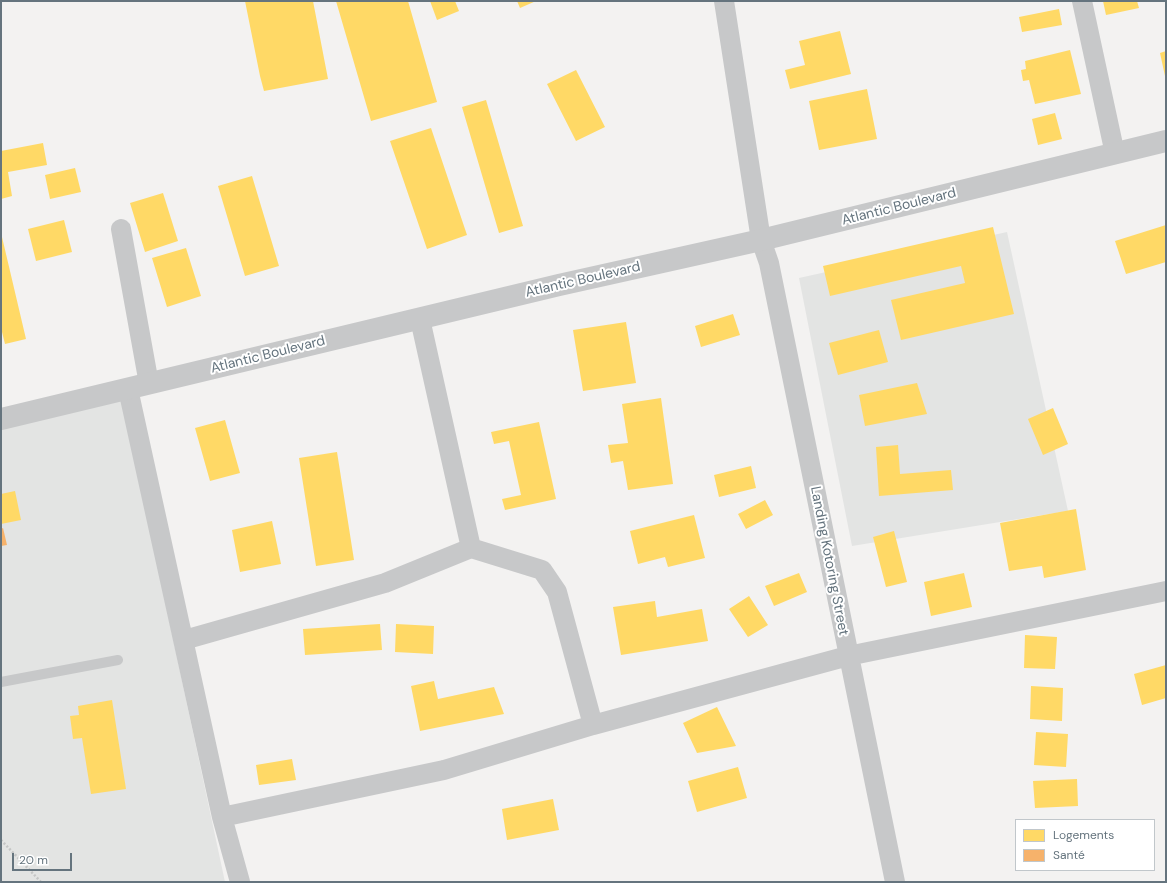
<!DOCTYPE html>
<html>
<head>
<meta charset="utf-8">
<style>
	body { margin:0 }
	#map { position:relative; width:1167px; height:883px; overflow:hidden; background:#f3f2f1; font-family:"DM Sans",sans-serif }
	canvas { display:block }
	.frame { position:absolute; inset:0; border:2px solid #65747e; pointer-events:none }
	.legend { position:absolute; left:1015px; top:819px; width:140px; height:52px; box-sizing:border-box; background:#fff; border:1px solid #c1c7cb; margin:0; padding:5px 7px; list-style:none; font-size:12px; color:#65747e }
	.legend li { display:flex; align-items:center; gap:8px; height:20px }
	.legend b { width:20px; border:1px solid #c1c7cb }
	.scale { position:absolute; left:12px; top:853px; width:60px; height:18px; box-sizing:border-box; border:2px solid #65747e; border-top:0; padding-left:5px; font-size:12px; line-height:14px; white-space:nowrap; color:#65747e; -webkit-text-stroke:3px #fff; paint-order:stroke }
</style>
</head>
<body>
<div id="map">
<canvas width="1167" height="883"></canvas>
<div class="frame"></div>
<ul class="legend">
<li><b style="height:11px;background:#ffd966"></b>Logements</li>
<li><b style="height:11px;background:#f6b26b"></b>Santé</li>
</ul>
<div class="scale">20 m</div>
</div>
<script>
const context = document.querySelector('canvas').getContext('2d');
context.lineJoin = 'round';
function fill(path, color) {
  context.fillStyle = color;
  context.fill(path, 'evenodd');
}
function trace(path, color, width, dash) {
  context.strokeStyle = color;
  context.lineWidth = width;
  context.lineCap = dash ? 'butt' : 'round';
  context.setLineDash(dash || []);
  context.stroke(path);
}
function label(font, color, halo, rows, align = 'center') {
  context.font = font + ' "DM Sans",sans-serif';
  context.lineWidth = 4;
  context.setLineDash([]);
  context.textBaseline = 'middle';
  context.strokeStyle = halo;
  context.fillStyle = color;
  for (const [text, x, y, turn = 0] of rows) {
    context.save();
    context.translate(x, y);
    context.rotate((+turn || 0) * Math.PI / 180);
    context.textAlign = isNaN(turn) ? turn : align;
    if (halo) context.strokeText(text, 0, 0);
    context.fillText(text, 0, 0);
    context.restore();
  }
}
const built = new Path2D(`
	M1007,232l61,279 -216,35 -53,-268z
	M119,386l106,496h-224v-467z`);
const homes = new Path2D(`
	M245,1h68l15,78 -64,12 -4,-15z
	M336,1h72l29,101 -66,19z
	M430,1h25l4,10 -22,9z
	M517,1h19l-16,7z
	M1103,1h34l2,7 -33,7z
	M1059,9l3,16 -40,7 -3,-15z
	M840,31l11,43 -61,15 -5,-19 20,-5 -6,-24z
	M1070,50l11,44 -46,10 -6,-24 -6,1 -2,-11 5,-1 -1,-8z
	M1166,51v25h-1l-5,-23z
	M576,70l29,57 -29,14 -29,-57z
	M867,89l10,50 -58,11 -10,-49z
	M486,100l37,126 -24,7 -37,-126z
	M1055,113l7,26 -24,6 -6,-26z
	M431,128l36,107 -40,14 -37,-108z
	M43,143l4,22 -39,7 4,24 -11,3v-48z
	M75,168l6,24 -31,7 -5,-24z
	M252,176l27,90 -34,10 -27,-90z
	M163,193l15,48 -33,11 -15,-49z
	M64,220l8,32 -36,9 -8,-32z
	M1166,225v37l-40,12 -11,-33z
	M993,227l21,87 -113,26 -10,-40 74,-17 -4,-17 -131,30 -7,-30z
	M2,237l24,102 -21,5 -4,-16z
	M186,248l15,48 -34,11 -15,-49z
	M733,314l7,21 -39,12 -6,-21z
	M626,322l10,61 -53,8 -10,-61z
	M879,330l9,32 -50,13 -9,-32z
	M917,383l10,31 -62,12 -6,-31z
	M661,398l12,86 -45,6 -5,-29 -12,2 -3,-18 20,-2 -6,-39z
	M1053,408l15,36 -25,11 -15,-36z
	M225,420l15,53 -30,8 -15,-53z
	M539,422l17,77 -51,11 -3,-11 19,-4 -12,-54 -15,3 -3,-12z
	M898,445l2,29 51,-4 2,20 -74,6 -3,-49z
	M337,452l17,108 -38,6 -17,-108z
	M751,466l5,22 -37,9 -5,-22z
	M15,491l6,29 -20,4v-30z
	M765,500l8,15 -27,14 -8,-15z
	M1076,509l10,61 -42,8 -2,-12 -33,5 -9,-48z
	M694,515l11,43 -37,9 -3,-10 -27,7 -8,-33z
	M272,521l9,43 -41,8 -8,-42z
	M894,531l13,51 -21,5 -13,-50z
	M799,573l8,19 -33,14 -9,-20z
	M964,573l8,34 -41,9 -7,-34z
	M749,596l19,29 -20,12 -19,-28z
	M655,601l2,16 45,-8 6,32 -87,14 -8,-48z
	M380,624l2,26 -77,5 -2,-26z
	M396,624l38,2 -1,28 -38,-2z
	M1025,635l32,2 -2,32 -31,-1z
	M1166,665v33l-24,7 -8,-31z
	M434,681l4,18 56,-12 10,27 -84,17 -9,-45z
	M1031,686l32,2 -1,33 -32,-2z
	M112,700l14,89 -35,5 -9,-56 -9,1 -3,-23 9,-1 -1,-9z
	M717,707l19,39 -39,7 -14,-30z
	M1036,732l32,2 -2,33 -32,-2z
	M292,759l4,21 -37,5 -3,-20z
	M738,767l9,31 -50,14 -9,-31z
	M1077,779l1,27 -43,2 -2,-27z
	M553,799l6,31 -52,10 -5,-31z`);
const health = new Path2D(`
	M3,528l4,17 -6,1v-17z`);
const path = new Path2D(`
	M1,840l40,42`);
const service = new Path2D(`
	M1,682l117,-22`);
const minor = new Path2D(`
	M724,1l37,239 8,23 126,619
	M1082,1l33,153
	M121,229l28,155
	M420,319l51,229
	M128,389l94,428 18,65
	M184,640l201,-57 86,-35 71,22 15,22 36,133
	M222,817l222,-47 149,-45 255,-69 318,-65`);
const tertiary = new Path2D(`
	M1,419l558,-134 202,-45 405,-99`);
const streetNames = [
	["Atlantic Boulevard",899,207,-14],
	["Atlantic Boulevard",583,280,-13],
	["Atlantic Boulevard",268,355,-14],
	["Landing Kotoring Street",829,561,79]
];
fill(built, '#e3e4e3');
fill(homes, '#ffd966');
fill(health, '#f6b26b');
trace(path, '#c5c6c6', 2.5, [2, 2]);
trace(service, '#c7c8c9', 10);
trace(minor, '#c7c8c9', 20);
trace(tertiary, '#c7c8c9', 22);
label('14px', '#65747e', '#fff', streetNames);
</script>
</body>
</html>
